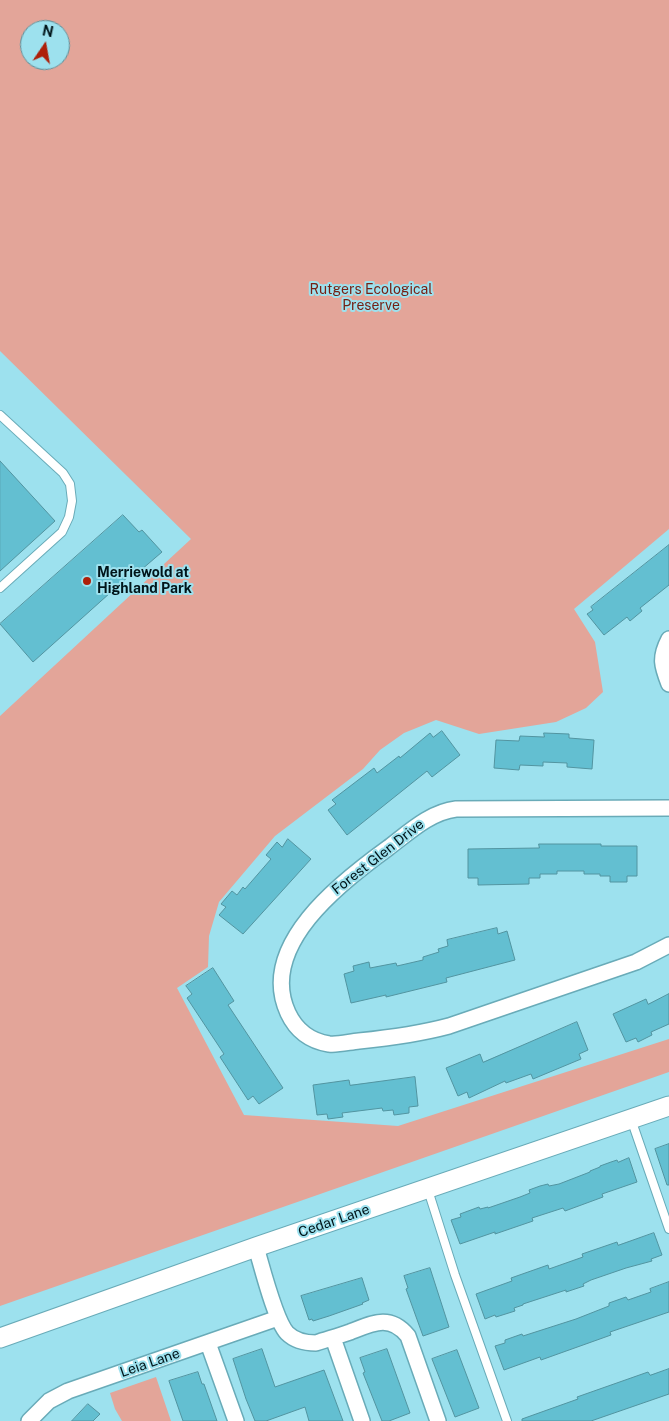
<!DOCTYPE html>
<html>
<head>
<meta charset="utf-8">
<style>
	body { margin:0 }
	#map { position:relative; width:669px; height:1421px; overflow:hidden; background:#9de1ee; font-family:"Public Sans",sans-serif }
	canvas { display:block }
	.north { position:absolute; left:20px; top:20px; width:50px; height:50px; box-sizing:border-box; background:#9de1ee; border:1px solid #5e8f99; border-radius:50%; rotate:12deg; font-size:14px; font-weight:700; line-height:20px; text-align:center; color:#001419 }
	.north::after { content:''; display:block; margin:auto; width:18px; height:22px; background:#ae1f09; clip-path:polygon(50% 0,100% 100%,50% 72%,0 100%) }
</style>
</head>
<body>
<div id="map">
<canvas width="669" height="1421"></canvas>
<div class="north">N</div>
</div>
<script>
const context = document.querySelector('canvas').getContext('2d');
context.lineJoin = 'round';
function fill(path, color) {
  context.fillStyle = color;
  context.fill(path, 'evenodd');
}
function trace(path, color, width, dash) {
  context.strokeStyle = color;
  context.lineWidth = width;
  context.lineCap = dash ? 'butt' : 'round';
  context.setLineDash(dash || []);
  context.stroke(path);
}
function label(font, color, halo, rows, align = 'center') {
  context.font = font + ' "Public Sans",sans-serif';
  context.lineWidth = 4;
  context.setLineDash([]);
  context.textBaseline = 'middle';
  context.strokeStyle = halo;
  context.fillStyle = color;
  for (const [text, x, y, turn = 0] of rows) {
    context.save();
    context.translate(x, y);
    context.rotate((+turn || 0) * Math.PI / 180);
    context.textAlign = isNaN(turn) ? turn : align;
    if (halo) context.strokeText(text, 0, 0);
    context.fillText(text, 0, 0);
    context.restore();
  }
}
const green = new Path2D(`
	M0,0h669v529l-95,80 21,33 8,50 -17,16 -30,14 -77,12 -43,-14 -32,13 -24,17 -17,19 -88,67 -56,66 -10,34 -1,31 -31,21 67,127 154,11 271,-87v33l-669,234v-590l191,-177 -191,-188zM30,30h30v30h-30z
	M156,1377l15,44h-49l-7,-12 -5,-16z`);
const building = new Path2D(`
	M0,461l55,60 -55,50z
	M123,515l16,17 3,-2 20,22 -21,18 -2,-3 -106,95 -33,-38z
	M669,545v40l-29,23 2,3 -12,10 -3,-4 -23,18 -17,-21 6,-4 -2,-3z
	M442,731l18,24 -28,22 -5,-6 -80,64 -19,-25 8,-6 -4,-4 42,-32 3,5 22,-17 1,2 30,-25 3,4z
	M544,733l25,1v4l25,2 -2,29 -25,-2v-4l-24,-1v4l-23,-1 -1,5 -25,-2 2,-28 23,1 1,-5 24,1z
	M288,839l23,20 -68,75 -24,-19 7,-8 -5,-3 11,-13 5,4 6,-8 2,2 26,-30 -5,-4 11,-13 5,5z
	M539,844h62v2h36v30h-10v6h-17v-6h-10v-2h-16v-3h-27v3h-17v4h-11v6l-51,1v-7h-10v-29l71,-1z
	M497,928l1,6 9,-3 8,29 -69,18 1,4 -61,15v-2l-35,8 -7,-29 10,-3 -1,-5 16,-4 1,6 26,-5 1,3 26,-6v-3l16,-5 -1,-3 10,-3 -1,-6z
	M213,968l21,33 -6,4 55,83 -24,16 -6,-8 -5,4 -28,-43 4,-3 -37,-56 5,-4 -6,-8z
	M669,994v30l-18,8 1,3 -14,7 -2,-4 -10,4 -13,-28 33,-15 2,5z
	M577,1022l11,28 -9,4 2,5 -48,20 -2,-5 -25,9 -1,-2 -36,17 -2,-6 -9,4 -12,-28 34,-14 3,8z
	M415,1077l3,29 -9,1v6l-15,2 -1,-5 -10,1 -1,-3 -40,5 1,4 -15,2 -1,-5 -10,1 -4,-30 36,-5 1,5z
	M669,1144v41h-2l-12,-36z
	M629,1158l8,24 -35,12 1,3 -38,14 -2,-3 -31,10 1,3 -38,13v-2l-35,12 -9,-24 10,-3 -1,-3 19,-7 1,2 8,-2v1l32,-11 10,-4 -1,-3 11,-4 8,-2 1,2 10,-2 31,-12v-1l10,-4v-1l11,-4 6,-2 1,2z
	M654,1233l8,22 -11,4 1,2 -26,7 -35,12 -8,4 1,2 -18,6v-2l-43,14v1l-9,3 1,3 -19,6 -1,-2 -10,4 -9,-25 36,-13 -1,-3 37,-13 1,4 34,-12 -1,-3 35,-12 1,3z
	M430,1268l19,59 -26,9 -17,-47 2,-1 -4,-12z
	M362,1278l7,22 -7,3 1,1 -34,12 -16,5 -1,-2 -3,1 -8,-24z
	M669,1282v30l-59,20 1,3 -70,25 -1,-3 -36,13 -9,-24 10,-3v-3l17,-6 1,2 53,-17 33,-13v-3l17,-6 2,3 23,-8 -1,-3z
	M262,1349l13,38 49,-17 19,51h-34l-4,-14 -39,14h-11l-9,-22 -13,-40z
	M387,1349l23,64 -21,8h-7l-19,-48 2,-1 -5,-14z
	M457,1350l22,58 -24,9 -23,-58z
	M669,1369v25l-78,27h-69v-2l56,-20 -1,-2 71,-25 2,3z
	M198,1372l4,12h2l13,37h-34l-14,-40z
	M88,1404l12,10 -7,7h-21z`);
const service = new Path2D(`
	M0,415l63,58 7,11 2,17 -3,16 -7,15 -62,56
	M631,1119l38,110
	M428,1190l27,85 52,146`);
const minor = new Path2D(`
	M669,639c-10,19 -7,27 0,45
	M669,808l-213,1c-26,3 -48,24 -68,39 -47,34 -131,98 -100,165 8,17 22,28 41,31 9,1 20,-2 30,-3 30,-3 60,-7 90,-15l187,-64 33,-17
	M256,1247c6,20 19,73 31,86 8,8 18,10 29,10 12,-4 23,-7 34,-11 23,-9 40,-18 58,4l30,85
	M333,1338l29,83
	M208,1343l28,78
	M29,1421l20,-20 19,-10 210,-73`);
const tertiary = new Path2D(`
	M0,1338l256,-91 413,-141`);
const markers = [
	[87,581,5,"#ae1f09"]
];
const parkNames = [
	["Rutgers Ecological",371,290],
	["Preserve",371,306]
];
const poiNames = [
	["Merriewold at",97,573],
	["Highland Park",97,589]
];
const streetNames = [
	["Forest Glen Drive",378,857,-38],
	["Cedar Lane",334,1221,-19],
	["Leia Lane",150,1363,-19]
];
fill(green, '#e3a599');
fill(building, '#63bfd1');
trace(building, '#5294a0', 1);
trace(service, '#69abb8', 10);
trace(minor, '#69abb8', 18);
trace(tertiary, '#69abb8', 21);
trace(service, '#fff', 8);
trace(minor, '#fff', 15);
trace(tertiary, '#fff', 19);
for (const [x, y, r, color] of markers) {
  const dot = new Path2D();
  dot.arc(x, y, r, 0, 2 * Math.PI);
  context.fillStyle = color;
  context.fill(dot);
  trace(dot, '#9de1ee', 2);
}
label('14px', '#752014', '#9de1ee', parkNames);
label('bold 14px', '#001419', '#9de1ee', poiNames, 'left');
label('14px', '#001419', '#9de1ee', streetNames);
</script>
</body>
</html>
